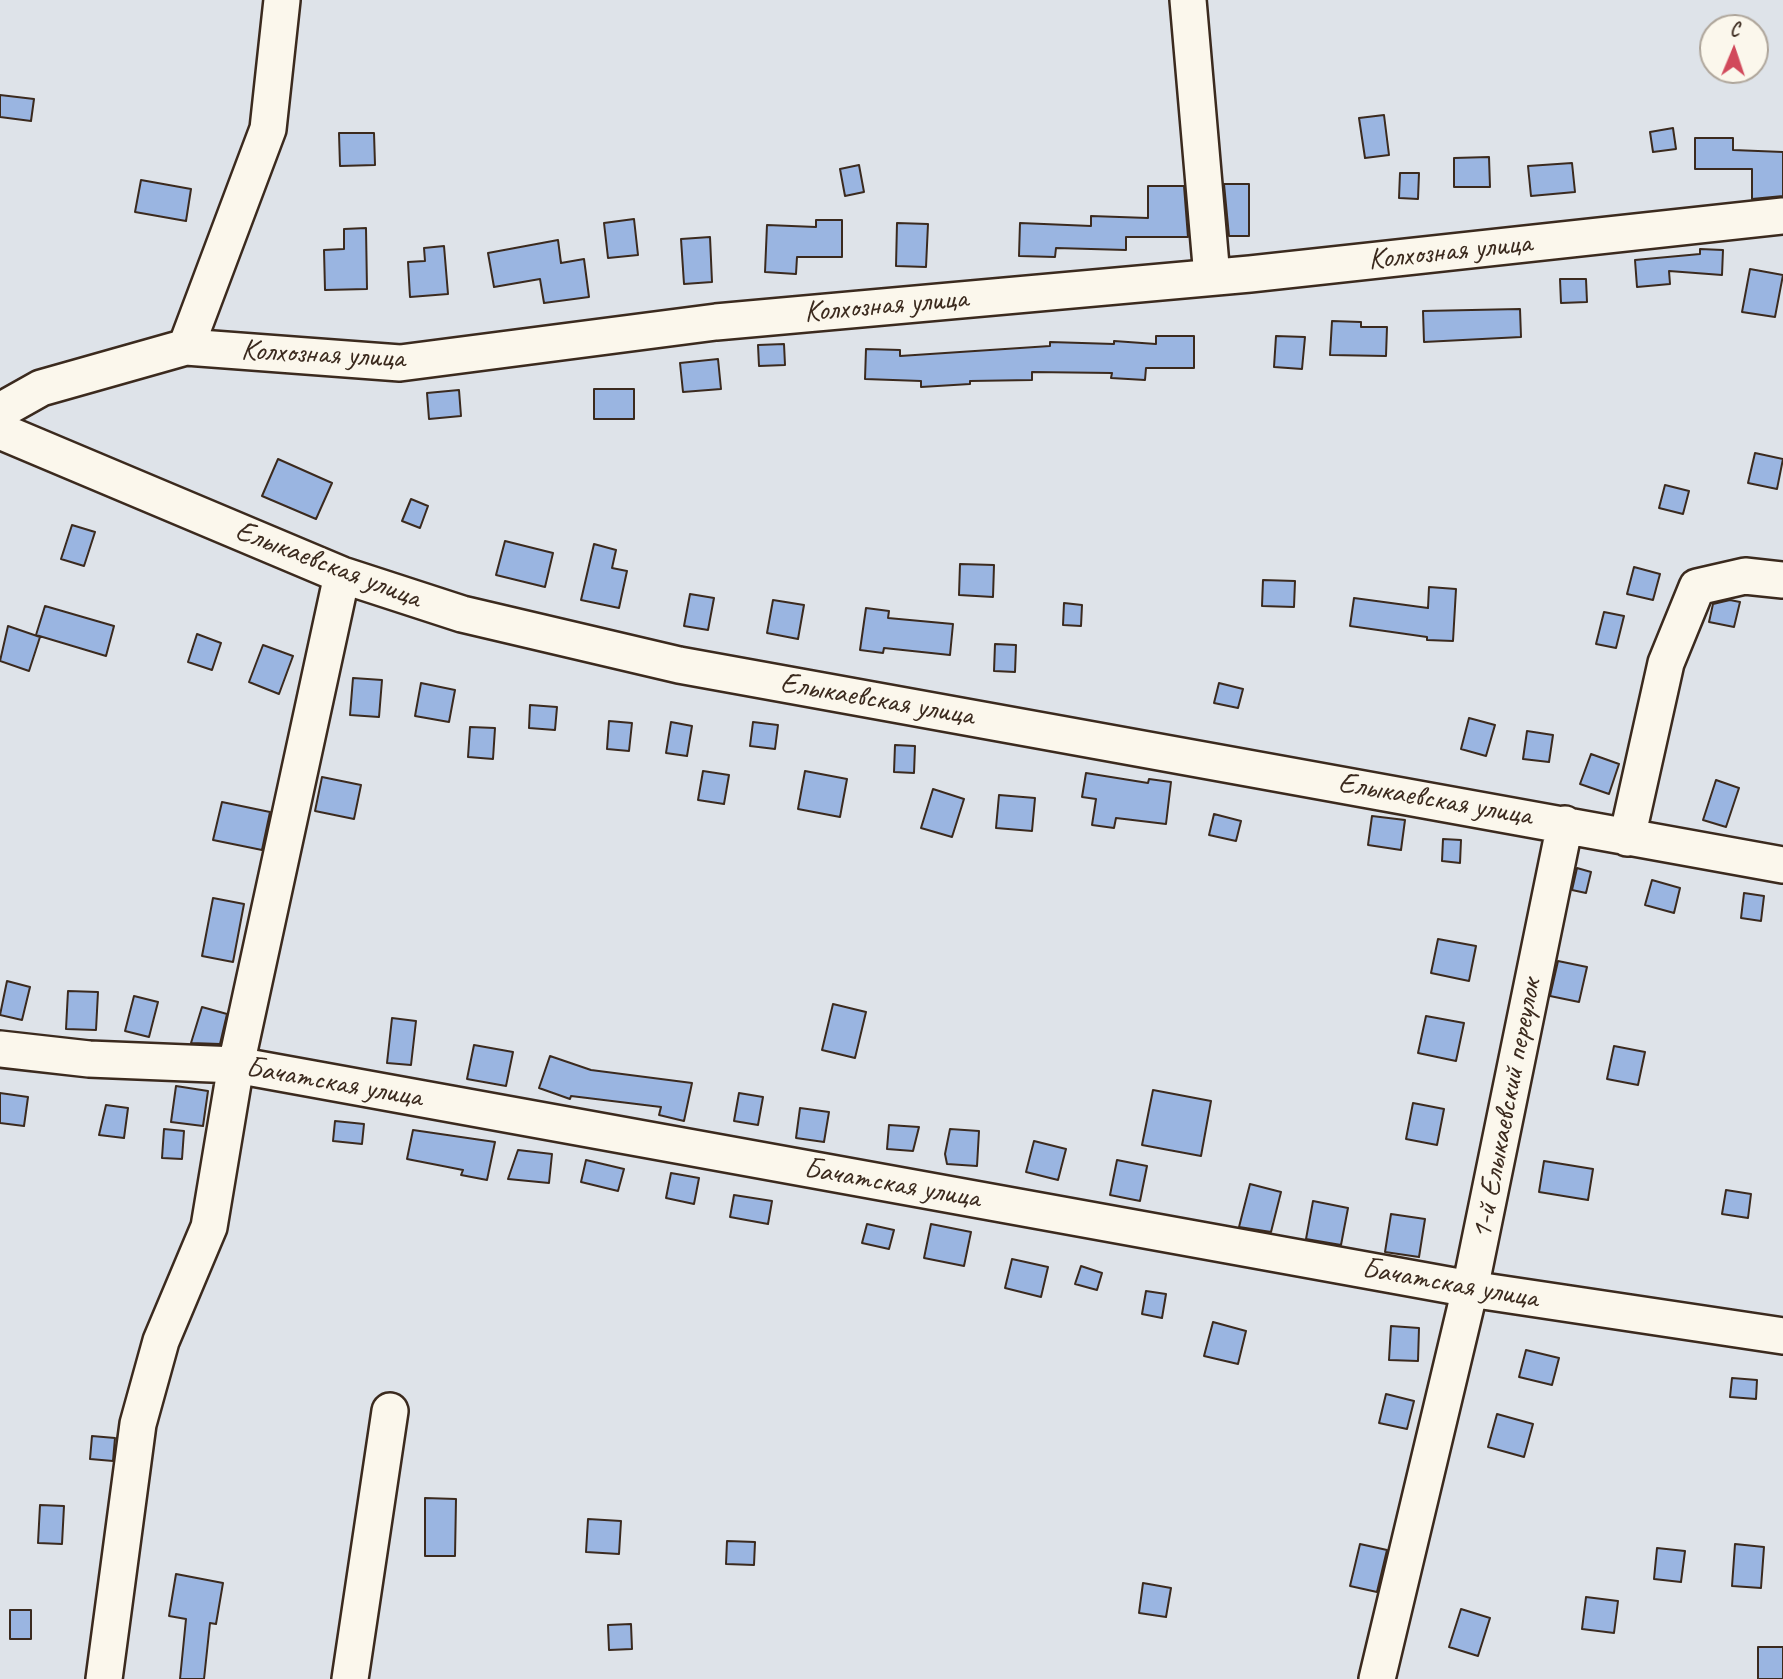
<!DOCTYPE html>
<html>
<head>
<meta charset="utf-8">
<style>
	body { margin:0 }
	#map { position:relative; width:1783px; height:1679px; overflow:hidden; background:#dee3e9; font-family:Caveat,sans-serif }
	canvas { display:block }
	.north { position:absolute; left:1699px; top:14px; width:70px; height:70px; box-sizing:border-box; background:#fbf7ec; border:2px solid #aea59a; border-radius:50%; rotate:2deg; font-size:19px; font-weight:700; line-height:28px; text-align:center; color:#3b2a1e }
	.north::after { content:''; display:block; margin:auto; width:24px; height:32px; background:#d1495b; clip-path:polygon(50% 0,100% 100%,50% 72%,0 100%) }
</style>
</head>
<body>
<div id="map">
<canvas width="1783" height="1679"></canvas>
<div class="north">С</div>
</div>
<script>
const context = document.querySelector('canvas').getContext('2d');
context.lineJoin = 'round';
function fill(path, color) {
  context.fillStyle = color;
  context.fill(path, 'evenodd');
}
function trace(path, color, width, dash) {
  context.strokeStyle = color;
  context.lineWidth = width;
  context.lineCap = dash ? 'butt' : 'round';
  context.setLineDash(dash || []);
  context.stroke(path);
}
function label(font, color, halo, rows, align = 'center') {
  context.font = font + ' Caveat,sans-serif';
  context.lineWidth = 5;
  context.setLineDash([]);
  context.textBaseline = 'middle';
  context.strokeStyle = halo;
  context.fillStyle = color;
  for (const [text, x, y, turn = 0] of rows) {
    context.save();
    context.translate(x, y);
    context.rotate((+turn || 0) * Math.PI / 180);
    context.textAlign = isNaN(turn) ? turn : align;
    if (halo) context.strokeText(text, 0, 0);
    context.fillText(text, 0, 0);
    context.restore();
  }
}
const building = new Path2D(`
	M0,95l34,4 -3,22 -31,-4z
	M1384,115l5,40 -24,3 -6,-40z
	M1673,128l3,21 -23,3 -3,-20z
	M339,133h35l1,32 -35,1z
	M1695,138h38v12l50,2v44l-31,3v-30h-57z
	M1489,157l1,30h-36v-29z
	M1572,163l3,29 -44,4 -3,-30z
	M859,165l5,27 -19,4 -5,-27z
	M1400,173h19l-1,26 -19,-1z
	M141,180l50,9 -5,32 -51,-9z
	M1224,184h25v52h-20z
	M1148,186h36l4,51h-62v13l-70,-2 -1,9 -36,-1 1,-33 71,3v-10l57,2z
	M634,219l4,36 -30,3 -4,-35z
	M816,220h26v37h-45l-1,17 -31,-2 2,-47 49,2z
	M897,223l31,1 -2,43 -30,-1z
	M366,228l1,61 -42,1 -1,-40 20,-1v-20z
	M710,237l2,45 -28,2 -3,-45z
	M558,240l3,23 23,-4 5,38 -45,6 -4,-24 -46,8 -6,-34z
	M444,246l4,48 -38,3 -2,-35 17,-1 -1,-13z
	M1700,249l23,1 -1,25 -53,-4 1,13 -33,3 -2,-27 65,-6z
	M1750,269l33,6 -8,42 -33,-5z
	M1560,279h26l1,23 -26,1z
	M1520,309l1,28 -97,5 -1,-31z
	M1332,321l29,1v5h26l-1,29 -56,-1z
	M1156,336h38v32h-48l-1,12 -34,-2 1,-5 -80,-1v8l-62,1v3l-49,3v-6l-56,-2 1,-30 34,1v6l150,-10v-4l64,2v-3l42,3z
	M1276,336l29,1 -3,32 -28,-2z
	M784,344l1,21 -26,1 -1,-21z
	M718,359l3,30 -38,3 -3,-29z
	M594,389h40v30h-40z
	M459,390l2,26 -32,3 -2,-26z
	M1755,453l28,6 -6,30 -29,-6z
	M278,459l54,24 -16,36 -54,-23z
	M1665,485l24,6 -6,23 -24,-6z
	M411,499l17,7 -8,22 -18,-7z
	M72,525l23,7 -11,34 -23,-7z
	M505,541l48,12 -8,34 -49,-12z
	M594,544l22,6 -4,18 15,3 -8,37 -38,-8z
	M960,564l34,1 -1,32 -34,-2z
	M1634,567l26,7 -7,26 -26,-6z
	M1263,580l32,1 -1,26 -32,-1z
	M1429,587l27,2 -3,52 -26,-1v-3l-77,-11 4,-28 74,10z
	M690,594l24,4 -6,32 -24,-4z
	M773,600l31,5 -6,34 -31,-6z
	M1730,600l10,2 -6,25 -25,-5 4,-18z
	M1064,603l18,2 -1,21 -18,-1z
	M45,606l69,20 -8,30 -70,-21z
	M866,608l23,3 -1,7 65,6 -3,31 -66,-7 -1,5 -23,-3z
	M1604,612l20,4 -8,32 -20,-4z
	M8,626l32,11 -11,34 -29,-10z
	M197,634l24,9 -9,27 -24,-8z
	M995,644l21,1 -1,27 -21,-1z
	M263,645l30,11 -14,38 -30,-12z
	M353,678l29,2 -3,37 -29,-2z
	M421,683l34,7 -6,32 -34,-6z
	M1219,683l24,6 -5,19 -24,-5z
	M530,705l27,2 -2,23 -26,-2z
	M1469,718l26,7 -9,31 -25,-7z
	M609,721l23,2 -3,28 -22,-2z
	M671,722l21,4 -5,30 -21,-3z
	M753,722l25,3 -3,24 -25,-3z
	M470,727l25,1 -2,31 -25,-2z
	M1527,731l26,4 -4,27 -26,-3z
	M895,745l20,1 -1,27 -20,-1z
	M1591,754l28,10 -10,30 -29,-10z
	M703,771l26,4 -5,29 -26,-4z
	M805,771l42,8 -7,38 -42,-8z
	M1086,773l62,10 1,-4 22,3 -5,42 -50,-6 -2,10 -22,-3 4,-26 -14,-2z
	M322,777l39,8 -7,34 -39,-8z
	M1716,780l23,8 -13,39 -23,-7z
	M933,789l31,10 -12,38 -31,-9z
	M999,795l36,3 -3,33 -36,-3z
	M222,802l48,10 -8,38 -49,-10z
	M1214,814l27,7 -5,20 -27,-6z
	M1372,816l33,4 -4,30 -33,-5z
	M1443,839l18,1 -1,23 -18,-2z
	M1577,868l14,4 -5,21 -14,-3z
	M1652,880l28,8 -6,25 -29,-8z
	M1744,893l20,3 -3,25 -20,-3z
	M213,898l31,6 -11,58 -31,-6z
	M1438,939l38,7 -7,35 -38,-8z
	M1558,961l29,6 -8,35 -29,-6z
	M7,981l23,6 -8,33 -22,-5z
	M68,991l30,1 -2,38 -30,-1z
	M134,996l24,6 -9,35 -24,-6z
	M833,1004l33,8 -11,46 -33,-8z
	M202,1007l25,7 -7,30 -29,-1z
	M1426,1016l38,7 -8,38 -38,-8z
	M392,1018l24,3 -5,44 -24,-2z
	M474,1045l39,7 -7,34 -39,-7z
	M1614,1046l31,6 -7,33 -31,-6z
	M550,1056l41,14 101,13 -8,38 -25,-6 2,-8 -90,-11 -1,3 -31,-11z
	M176,1086l32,5 -5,35 -32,-4z
	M1153,1090l58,11 -10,55 -59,-11z
	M0,1093l28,4 -4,29 -24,-3z
	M739,1093l24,4 -5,28 -24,-4z
	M1413,1103l31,6 -7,36 -31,-6z
	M106,1105l22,3 -4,30 -25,-3z
	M800,1108l29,4 -5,30 -28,-4z
	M335,1121l29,3 -2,20 -29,-3z
	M889,1125l30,2 -6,24 -26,-2z
	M164,1129l20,2 -2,28 -20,-1z
	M950,1129l29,2 -2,35 -30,-2 -2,-10z
	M413,1130l82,12 -8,38 -26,-5 2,-5 -56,-11z
	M1034,1141l32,8 -8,31 -32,-8z
	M518,1150l34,4 -3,29 -41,-4z
	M586,1160l38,9 -6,22 -37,-9z
	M1117,1160l30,6 -7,35 -30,-6z
	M1544,1161l49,8 -5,31 -49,-8z
	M671,1173l28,5 -5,26 -28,-6z
	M1250,1184l31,8 -10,40 -32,-5z
	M1726,1190l25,4 -3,24 -26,-4z
	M734,1195l38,6 -4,23 -38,-7z
	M1313,1201l35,7 -7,37 -35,-6z
	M1391,1214l34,5 -6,38 -34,-5z
	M867,1224l27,6 -5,19 -27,-6z
	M931,1224l40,8 -7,34 -40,-8z
	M1012,1259l36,8 -7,30 -36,-9z
	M1081,1266l21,7 -5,17 -22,-6z
	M1146,1291l20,3 -4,24 -20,-4z
	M1213,1322l33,9 -8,33 -34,-8z
	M1391,1326l28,2 -1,33 -29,-1z
	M1526,1350l33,8 -7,27 -33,-8z
	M1732,1378l25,2 -1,19 -26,-2z
	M1386,1394l28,7 -7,28 -28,-6z
	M1497,1414l36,10 -9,33 -36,-10z
	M92,1436l23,2 -2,23 -23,-2z
	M425,1498l31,1 -1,57h-30z
	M40,1505l24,1 -2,38 -24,-1z
	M588,1519l33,2 -2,33 -33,-2z
	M727,1541l28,1 -1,23 -28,-1z
	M1360,1544l27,6 -10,42 -27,-6z
	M1735,1544l29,3 -3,41 -29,-2z
	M1657,1548l28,3 -4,31 -27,-3z
	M176,1574l47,9 -7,41 -6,-1 -6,56h-24l6,-60 -17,-3z
	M1143,1583l28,5 -5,29 -27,-4z
	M1586,1597l32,4 -4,32 -32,-4z
	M1461,1609l29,9 -12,38 -29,-9z
	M10,1610h21v29h-21z
	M631,1624l1,25 -23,1 -1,-25z
	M1758,1647h25v32h-25z`);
const minor = new Path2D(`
	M1188,0l24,277
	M186,347l82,-218 14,-129
	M0,411l41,-23 145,-41 214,16 316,-41 534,-48 533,-58
	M0,431l342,144 120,39 217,51 1104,200
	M1627,838l39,-175 31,-76 48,-11 38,4
	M0,1049l89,10 147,6 1234,224 313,47
	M104,1679l34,-255 23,-83 48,-114 27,-162 106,-490
	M350,1679l40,-268
	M1377,1679l93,-390 95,-465`);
const streetNames = [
	["Колхозная улица",1450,252,-6],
	["Колхозная улица",886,306,-5],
	["Колхозная улица",323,355,3],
	["Елыкаевская улица",328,565,21],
	["Елыкаевская улица",877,700,10],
	["Елыкаевская улица",1435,800,10],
	["Бачатская улица",334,1083,10],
	["1-й Елыкаевский переулок",1507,1109,-79],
	["Бачатская улица",892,1184,10],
	["Бачатская улица",1450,1284,10]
];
fill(building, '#9ab5e1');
trace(building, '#3b2a1e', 2);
trace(minor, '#3b2a1e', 40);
trace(minor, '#fbf7ec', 35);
label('30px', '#3b2a1e', '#fbf7ec', streetNames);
</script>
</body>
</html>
